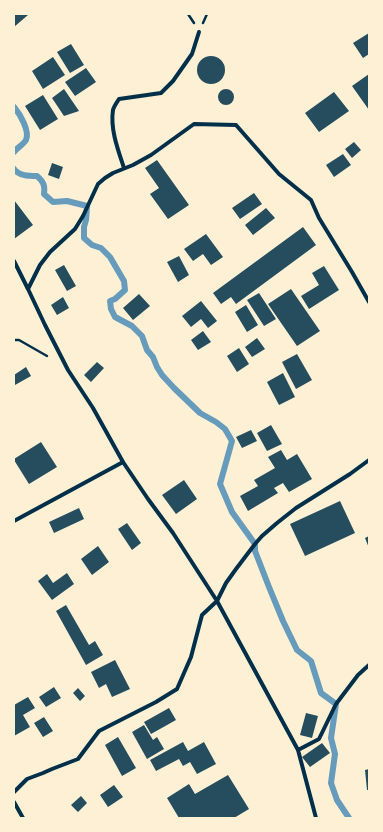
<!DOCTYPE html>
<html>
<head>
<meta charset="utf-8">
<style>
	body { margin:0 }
	#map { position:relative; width:383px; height:832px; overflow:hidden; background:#fdf0d5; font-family:Montserrat,sans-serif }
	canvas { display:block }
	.frame { position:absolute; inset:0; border:15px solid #fdf0d5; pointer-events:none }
</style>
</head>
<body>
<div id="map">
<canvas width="383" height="832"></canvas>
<div class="frame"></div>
</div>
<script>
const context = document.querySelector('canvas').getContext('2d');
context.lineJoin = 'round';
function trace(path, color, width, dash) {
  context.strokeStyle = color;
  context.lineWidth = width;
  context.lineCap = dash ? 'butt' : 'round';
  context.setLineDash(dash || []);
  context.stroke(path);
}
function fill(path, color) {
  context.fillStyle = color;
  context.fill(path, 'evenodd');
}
const stream = new Path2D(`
	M14,107c6,7 16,24 12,33 -2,4 -9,8 -12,12
	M14,169c5,7 15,7 23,7 7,6 8,10 7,18l9,8 14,-1 20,5 -1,14 -2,7v11l8,7 9,3 9,9 14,24 1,9 -10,9 -5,2 1,8 4,8 17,9 10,10 5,14 6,7 4,10 5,8 12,13 26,25 16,9 9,7 7,12 -12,43 12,28 23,32v7l14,36 14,34 14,29 14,11 10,32 15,11 -5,34 4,16 -4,29 6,17 12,18`);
const building = new Path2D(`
	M14,14h13l1,1 -14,12z
	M369,33v21l-6,4 -10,-15z
	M71,44l13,21 -14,8 -13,-21z
	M197 70a14 14 0 1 1 28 0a14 14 0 1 1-28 0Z
	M53,57l12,18 -22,14 -11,-18z
	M86,68l10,14 -21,14 -10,-14z
	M369,74v36l-17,-24z
	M218 97a8 8 0 1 1 16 0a8 8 0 1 1-16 0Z
	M64,89l15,22 -15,5 -12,-18z
	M334,92l15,19 -30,21 -14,-19z
	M43,95l15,24 -18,11 -15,-24z
	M354,142l7,8 -9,8 -7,-9z
	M343,154l8,11 -17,12 -8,-12z
	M157,160l32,45 -21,14 -18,-25 9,-6 -14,-20z
	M52,163l11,4 -4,12 -11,-4z
	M254,193l8,11 -22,15 -8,-11z
	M14,200l19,25 -19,14z
	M266,208l9,10 -22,17 -8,-10z
	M303,227l13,18 -80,59 -5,-7 -10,7 -8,-11z
	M206,234l17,23 -12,8 -8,-11 -10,7 -9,-12z
	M179,256l10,19 -11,7 -11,-20z
	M64,265l12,21 -9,5 -12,-21z
	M324,266l15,24 -30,19 -8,-13 18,-11 -7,-12z
	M291,289l29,42 -23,15 -29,-42z
	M259,293l17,26 -12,7 -17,-26z
	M139,294l11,12 -17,14 -10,-12z
	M63,297l6,11 -12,7 -6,-10z
	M201,301l16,20 -9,7 -7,-9 -10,8 -9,-11z
	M246,305l12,20 -11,7 -12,-20z
	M203,331l8,11 -13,8 -7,-10z
	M257,338l8,11 -13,8 -7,-10z
	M239,348l10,16 -12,8 -10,-16z
	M297,354l15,26 -16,9 -14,-27z
	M97,362l7,6 -13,14 -7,-7z
	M26,367l5,9 -16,9 -1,-2v-8z
	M283,373l12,24 -16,8 -12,-23z
	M271,425l11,19 -15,7 -10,-18z
	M251,430l6,11 -15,7 -6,-11z
	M41,442l16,25 -28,17 -15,-24v-1z
	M281,450l6,10 10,-6 15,25 -23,13 -6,-9 -9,5 4,5 -30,18 -8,-15 18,-10 -4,-6 21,-12 -7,-11z
	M184,480l13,19 -21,15 -14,-19z
	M340,501l15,32 -50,23 -15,-32z
	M79,508l5,11 -30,14 -5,-11z
	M127,523l14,20 -9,7 -14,-21z
	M369,536v12l-4,-10z
	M98,546l11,16 -17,13 -11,-16z
	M67,573l7,11 -22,16 -14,-19 9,-7 6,9z
	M66,605l23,40 6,-4 8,14 -17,10 -30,-54z
	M115,660l15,29 -18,8 -6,-13 -7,4 -8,-16z
	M54,687l7,11 -15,9 -7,-10z
	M78,688l7,8 -5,5 -7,-8z
	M28,697l7,11 -12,7 7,12 -16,9v-31z
	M169,708l7,12 -25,14 -7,-12z
	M306,713l12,3 -6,22 -12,-3z
	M44,717l9,14 -10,6 -9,-14z
	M144,725l9,15 4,-3 7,12 -17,10 -15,-27z
	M118,737l18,31 -14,8 -17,-31z
	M183,742l5,9 16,-9 12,22 -19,10 -7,-12 -7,4 -4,-7 -23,12 -6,-11z
	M322,743l8,10 -20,14 -8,-10z
	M369,769v21h-2l-2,-20z
	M228,775l21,34 -15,9h-55l-12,-20 22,-14 6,10z
	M114,785l9,12 -15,10 -8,-12z
	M81,796l6,7 -9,9 -7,-7z`);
const path = new Path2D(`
	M188,14l6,9
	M203,23l4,-9
	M14,340h5l28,16`);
const minor = new Path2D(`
	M124,168c-6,-18 -14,-39 -11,-58 1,-4 4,-8 6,-11l42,-6 12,-12 19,-27 7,-22
	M14,261l14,28 17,36 23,45 25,38 30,54 25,37 25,34 44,68 81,149 18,68
	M28,289l12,-24 10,-13 25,-23 8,-13 15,-32 7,-6 8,-5 20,-8 18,-10 43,-31 42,1 43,49 32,26 8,18 33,54 17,30
	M14,521l109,-59
	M298,750l21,-11 17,-35 22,-29 11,-10
	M14,792l13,-13 16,-6 9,-4 26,-10 21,-28 57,-29 21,-13 14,-32 11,-42 15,-14 9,-18 10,-14 19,-25 7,-8 15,-13 19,-15 54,-34 19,-14
	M14,802l9,16`);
trace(stream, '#669bbc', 6);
fill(building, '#264d5e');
trace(path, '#003049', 2.5);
trace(minor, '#003049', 4);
</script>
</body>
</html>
